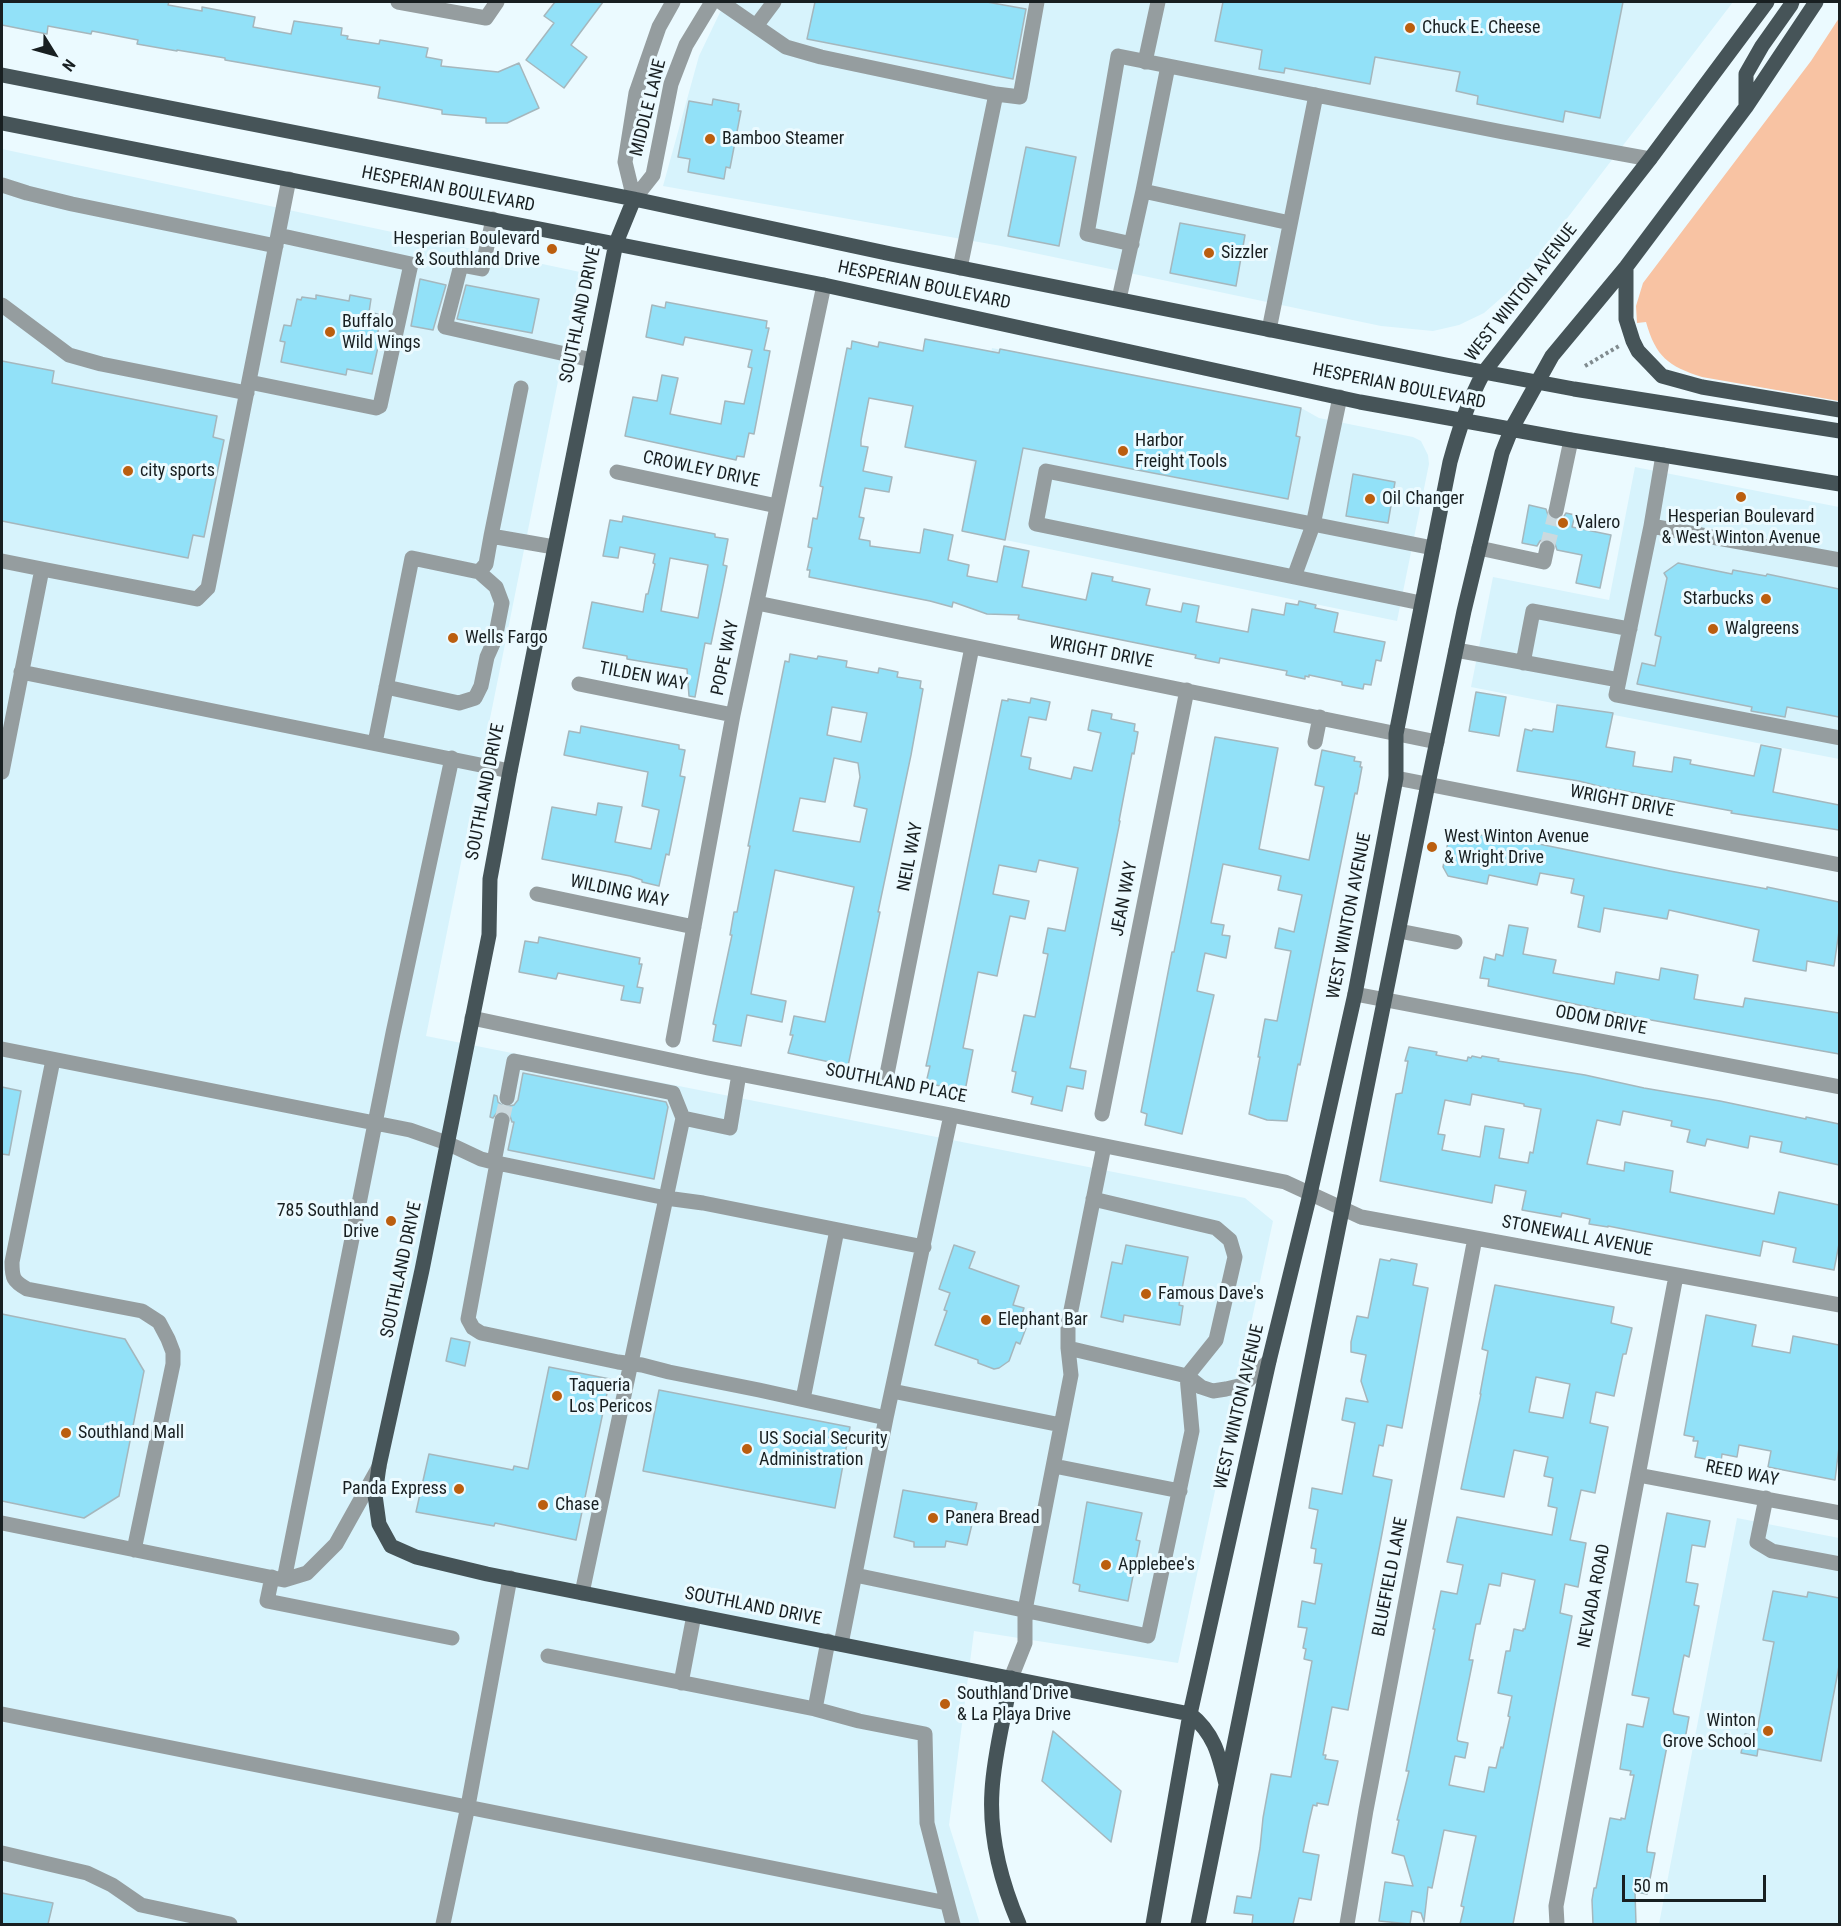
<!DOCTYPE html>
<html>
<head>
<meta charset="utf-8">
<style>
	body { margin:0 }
	#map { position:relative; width:1841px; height:1926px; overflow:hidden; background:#ebfaff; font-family:"Roboto Condensed",sans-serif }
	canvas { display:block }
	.frame { position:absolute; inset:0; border:3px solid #181f21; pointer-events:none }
	.north { position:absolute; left:24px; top:24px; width:60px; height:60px; -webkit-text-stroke:4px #ebfaff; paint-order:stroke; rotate:127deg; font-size:16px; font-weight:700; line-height:24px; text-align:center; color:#181f21 }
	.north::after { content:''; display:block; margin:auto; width:21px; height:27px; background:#181f21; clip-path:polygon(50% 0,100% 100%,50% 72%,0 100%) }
	.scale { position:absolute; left:1622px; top:1875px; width:144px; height:27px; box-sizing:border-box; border:3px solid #181f21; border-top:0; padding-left:8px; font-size:18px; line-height:21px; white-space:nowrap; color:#181f21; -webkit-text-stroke:4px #ebfaff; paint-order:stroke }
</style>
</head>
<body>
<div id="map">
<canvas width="1841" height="1926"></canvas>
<div class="frame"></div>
<div class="north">N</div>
<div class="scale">50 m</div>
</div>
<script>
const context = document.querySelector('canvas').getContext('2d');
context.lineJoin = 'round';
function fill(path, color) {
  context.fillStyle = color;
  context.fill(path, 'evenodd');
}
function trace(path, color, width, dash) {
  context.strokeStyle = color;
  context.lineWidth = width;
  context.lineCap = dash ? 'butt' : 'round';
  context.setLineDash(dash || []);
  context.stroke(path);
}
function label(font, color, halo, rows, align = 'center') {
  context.font = font + ' "Roboto Condensed",sans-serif';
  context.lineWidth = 6;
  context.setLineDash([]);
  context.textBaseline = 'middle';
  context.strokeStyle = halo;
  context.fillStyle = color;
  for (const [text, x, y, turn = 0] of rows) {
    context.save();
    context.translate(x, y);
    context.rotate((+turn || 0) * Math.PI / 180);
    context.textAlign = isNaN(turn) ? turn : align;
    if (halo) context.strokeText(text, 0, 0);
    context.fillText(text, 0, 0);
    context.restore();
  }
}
const built = new Path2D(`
	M725,2h1008l-204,266 -21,24 -24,21 -25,12 -26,6 -52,-5 -380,-80 -338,-60 36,-130z
	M2,149l578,123 -154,764 819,162 28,23 -95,442 -204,-32 -25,194 31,99h-978z
	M992,348l311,61 16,9 94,19 8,4 7,14 1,9 -32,157 -435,-90z
	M1635,467l204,40v252l-368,-72 22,-110 116,23z
	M1737,1518l102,20v386h-180z`);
const green = new Path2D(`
	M1839,18v383l-137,-24c-34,-11 -46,-20 -56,-55l-9,1 -1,-17 7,-23 168,-222z`);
const building = new Path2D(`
	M2,2h167l-1,3 34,6v-4l53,10 -2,10 38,7 3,-13 48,7 -1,7 7,1 -1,3 32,5 1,-4 48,8 -2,9 16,3 -1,6 57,6 21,-9 20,45 -32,15h-21v-5l-44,-4v-4l-64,-12 2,-11 -155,-27v-2l-48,-8v1l-40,-7 1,-4 -46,-9 -1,3 -43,-8 -1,8 -45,-9z
	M555,2h48l-32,43 16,12 -23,31 -38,-28 28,-37 -10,-7z
	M815,2h172l39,7 -13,70 -206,-40z
	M1223,2h400l-23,116 -35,-7 -2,11 -86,-18 1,-8 -22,-5 4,-19 -85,-15 -5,27 -85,-16 -1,5 -25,-4 3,-19 -47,-9z
	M713,99l26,5 -1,7h3l-11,57 -4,-1 -2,12 -36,-7 2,-13 -12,-2 11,-56 23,4z
	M1026,147l50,10 -17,89 -51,-10z
	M1180,223l65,12 -9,51 -66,-13z
	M420,279l26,6 -13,45 -22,-4z
	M466,285l73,14 -7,34 -75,-14z
	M316,295l33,6 1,-6 21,4 -2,13 12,3 -4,22 3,1 -8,36 -25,-5 -1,6 -65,-13 4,-20 -5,-1 4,-16 7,1 6,-27 4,1 1,-3 14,2z
	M666,302l101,19 -1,7h3l-5,22 6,1 -16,83 -5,-1 -5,24 -7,-1 -1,4 -111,-24 8,-39 24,4 5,-26 16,3 -8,36 51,10 4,-23 19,3 8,-36 -4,-1 4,-17 -67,-13 -2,8 -37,-8 6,-32 13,3z
	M925,339l74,14 1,-4 301,59 -5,28 4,1 -12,62 -265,-51 -18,92 -43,-9 14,-70 -71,-14 8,-41 -44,-8 -8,42v6l7,1 -5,24 29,6 -3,15 -24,-4 -6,29 5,1 -5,21 11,2v5l50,7 4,-24 29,6 -5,25 21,5 -2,11 30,6 7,-36 25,5 -7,36 64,13 6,-27 21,4 -1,4 38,8 -4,16 35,7 2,-9 16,3 -3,16 52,10 4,-23 32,6 2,-12 12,2 1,-4 17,4 -1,3 23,5 -4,19 51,10 -4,19 -5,-1 -5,25 -7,-1 -1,5 -21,-4v-3l-33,-7v2l-4,-1v3l-19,-4 1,-4 -67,-13 -1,5 -24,-5 1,-3 -178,-36 1,-4 -32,-1 -34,-12 -1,5 -22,-6 -121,-24 1,-7h-3l5,-22 -4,-1 5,-29 4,1 6,-32 -3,-1 27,-138 4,1 1,-8 26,6 1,-5 44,9z
	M2,361l52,10 -2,12 165,33 -4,21 11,3 -20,97 -11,-2 -5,23 -186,-37z
	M1353,474l42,8 -7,41 -42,-7z
	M1529,505l17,4 3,9 6,3 8,-3 3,-5 9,2 -3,12 39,8 -11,53 -24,-5 6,-28 -25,-5 -3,-9 -6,-3 -8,3 -3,5 -15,-3z
	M623,516l92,18v3l13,2 -5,26 4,1 -4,20 -12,58 -6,-1 -10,54 -6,-1 -2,-27 -60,-10v-3l-44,-8 9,-46 51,10 3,-18h2l7,-30 -2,-1 2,-9 -35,-7 -2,11 -15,-2 7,-36 12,2zM670,558l38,7 -10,53 -37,-7z
	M1678,563l54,11 1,-4 33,6 1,-2 72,15v128l-52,-10 -2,10 -34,-6 1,-4 -115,-23 5,-21 13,3 6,-29 -6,-2 12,-57 -3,-5z
	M790,654l27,5 1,-3 29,5 -1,6 32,6 1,-5 19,4 -1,5 24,4 -1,7 3,1 -12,66 -33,157h2l-32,154 -60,-13 5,-18h-3l4,-19 31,6 29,-135 -79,-17 -24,124 35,7 -4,21 -35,-7 -6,31 -28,-5 3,-16 -3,-1 19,-89h-2l4,-23h3l13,-66h-2l37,-185 4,1zM832,707l35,6 -6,29 -34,-7zM834,758l24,5 2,14 -6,29 13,3 -7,33 -67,-11 7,-33 25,4z
	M1476,692l30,5 -7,39 -30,-5z
	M1031,698l19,4 -4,18 -17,-3 -8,39 10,2 -2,11 42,10 3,-12 18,4 9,-38 -13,-3 4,-20 20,4 -1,5 24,5 -1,7 4,1 -4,22 -2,-1 -13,68h1l-50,247 16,3 -3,18 -16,-3 -5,25 -31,-7 2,-7 -21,-5 4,-20 -4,-1 12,-56 11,2 13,-63 -5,-1 5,-25 17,3 13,-63 -39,-8 -3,12 -37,-7 -6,29 36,7 -4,18 -15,-3 -13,60 -19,-4 -15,76 10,2 -8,41 -39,-8 4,-17h-4l5,-23 71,-343 6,1v-2l22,4z
	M1557,705l56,8 -7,34 29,5 -2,14 39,6 2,-15 17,3 -1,4 64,12 7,-31 20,4 -8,43 66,13v25l-108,-17 1,-2 -130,-24 -23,-6 -62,-10 8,-42 7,2 1,-2 20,3z
	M581,726l98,19v4l6,1 -5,26 5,1 -16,78 -3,-1 -7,32 -17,-4v-2l-12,-4 -88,-17 10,-52 44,8 2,-12 24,4 -7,35 36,7 8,-38v-1l-17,-4 6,-34 -84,-17 5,-24 11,2z
	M1215,737l63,11 -19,101 50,11 15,-73 -9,-2 7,-35 33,7 -1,4 7,1 -1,5h2l-5,27 -2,-1 -55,272 -2,-1 -11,57 -20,-1 -18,-6 11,-57h-2l7,-38 12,2 14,-70 -16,-3 4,-20 15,4 8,-37 -24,-5 3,-14 -58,-12 -12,59 13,2 -2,10 8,1 -4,22 -21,-5 -8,38 17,4 -32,139 -37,-9 2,-11 -6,-2 31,-160h2l13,-66z
	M1459,831l50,9 1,-2 160,33 97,18v-2l72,15v29l-5,35 -27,-5 -1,10 -53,-10 6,-31 -90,-20 -2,9 -63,-11 -4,24 -22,-5 6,-31 -13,-3 3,-14 -34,-6 -3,12 -48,-10 -2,9 -39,-8 -5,-9 6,-30 4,-5z
	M1509,925l19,3 -5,26 33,6 -3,13 61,11 2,-12 43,8 2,-12 37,7 -4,24 49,8 2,-9 94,15v41l-188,-34 -163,-34 1,-7 -9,-1 4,-21 11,3 1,-6 7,2z
	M539,937l101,21 -1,6h3l-5,23 6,1 -3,15 -19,-3 3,-14 -66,-13 -2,6 -37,-7 6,-31 13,2z
	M1409,1047l28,5 -1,3 31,6 1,-4 3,1 1,-2 9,2 1,-2 17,3 -1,2 87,14 59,13 76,13 86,18v-2l33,7v41l-59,-13 2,-10 -32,-6 -2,12 -41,-9 -2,7 -18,-4 3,-12 -19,-4 1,-5 -49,-10 -3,14 -23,-5 -10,44 37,7 1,-9 48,9 -3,21 104,22 5,-22 60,13v39l-5,26 -41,-8 3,-14 -33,-7 -3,15 -152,-30v1l-19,-3 1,-5 -28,-6 -1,4 -39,-7 4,-19 -31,-6 -3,18 -112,-22 16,-87 6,-1 6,-32h-3zM1472,1094l52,10v2l17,3 -8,44 -3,-1 -2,11 -29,-5 5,-29 -19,-3 -5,31 -38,-7 3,-15 -7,-1 7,-34 25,5z
	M523,1073l143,29 2,5 -14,72 -146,-29 6,-28h-2l-3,-9 -5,-2h-6l-5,7 -3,-1 4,-22 3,1 1,6 7,5 9,-2 4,-5z
	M2,1087l19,4 -12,64 -7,-1z
	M954,1245l21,7 -6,16 50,18 -6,19 11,3 -3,9 8,3 -9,24 -4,-2 -7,19 -10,7 -5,1 -16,-6v-3l-43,-15 12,-34 -3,-1 6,-17 -11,-4z
	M1126,1245l62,12 -9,48 4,1 -3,19 -56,-10 -1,7 -22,-5 11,-55 10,2z
	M1380,1259l10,2 1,-2 26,5 -4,21 15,3 -26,140 -15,-3 -4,21 -4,-1 -6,31 19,4 -11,59 -33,171 -16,-3 -9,48h3l-1,4 13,2 -10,44 -11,-2v3l-4,-1 -4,17 -6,30 16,3 -8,45 -12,-2 -6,26h-41l1,-9 -19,-2 3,-17 14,2 9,-50 3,-30 8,-44 20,3 21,-116 -8,-2 2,-10 -3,-1 4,-20 -9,-1 4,-26 13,3 7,-40 -8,-1 2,-14 -5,-1 7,-38 -9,-2 3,-20 30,6 13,-71 -13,-3 4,-22 22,4 -7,-21 5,-26 -15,-3v-10l6,-26 11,2z
	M1495,1285l119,22 -3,16 21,5 -6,26h-3l-9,42 -18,-4 -6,31 18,4 -13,66 -14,-3 -11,50 16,3 -8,44 -13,-3 -5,29 12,3 -59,308h-53l4,-17 -3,-1 15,-70 -32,-6 -12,58 -4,-1 -4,35 -3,-9 -9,-2 -2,13 -31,-3 6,-39 28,4 -9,-30 -12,-3 7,-33h-2l12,-49h-3l29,-142h-2l8,-38 16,3 6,-29 -16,-3 10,-45 95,18 5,-27 -9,-2 5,-28 -9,-2 4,-19 -34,-7 -10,47 -43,-8 20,-95h-1l8,-43 -6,-2zM1536,1377l34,7 -7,34 -34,-6zM1502,1573l33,7 -10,49h-2v2l-9,-2 -4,22h-4l-8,42 14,3 -4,20 2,1 -7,31 -2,-1 -5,21 -7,-1 -5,25 -35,-7 6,-29 10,2 3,-15 -10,-2 -1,-2 16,-79h-4l7,-36h4l9,-40 11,2z
	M2,1314l123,25 19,32 -25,125 -35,22 -82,-17z
	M1706,1315l50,10 -4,21 38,7 3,-17 46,9v102l-4,33 -67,-13 3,-16 -32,-6 -2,12 -15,-3 -1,8 -26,-5 3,-16h-5l1,-4 -10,-2z
	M451,1338l19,4 -5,24 -19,-5z
	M549,1367l61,12 -34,161 -81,-17 -1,3 -78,-14 13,-58 84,16 1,-4 14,3z
	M659,1390l191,37 -15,81 -192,-37z
	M903,1490l74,13 -10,42 -21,-4 -1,6h-31v-5l-20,-5z
	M1087,1502l55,11 -6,27 4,1 -12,60 -49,-10 1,-6 -7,-2z
	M1667,1513l43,8 -5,26 -13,-2 -6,37 12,2 -4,21 5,1 -10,51 -5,-2 -11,55 1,4 15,3 -4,22 -16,-3 -22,112v4l8,1 -8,41 -12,-2 1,32h-43l-1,-24 2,-12h2l14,-70 11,2v-2l4,1 9,-44h-4l1,-4 -11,-2 7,-45 16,3 6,-29 -17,-3z
	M1773,1591l34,6 1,-5 31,6v68l-18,95 -63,-12 -1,7 -16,-3 4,-19 11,2 18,-94 -11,-2z
	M1053,1731l68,60 -10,51 -69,-61z
	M2,1893l51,10 -5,21h-46z`);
const minorTunnel = new Path2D(`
	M1547,548l9,-37
	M502,1120l5,-22`);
const path = new Path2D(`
	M1585,366l34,-20`);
const minor = new Path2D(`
	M398,2l88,16 11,-16
	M721,2l65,45 35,10 175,37 -36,174
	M756,26l18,-24
	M1145,62l13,-60
	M996,94l24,3 17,-95
	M2,185l25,8 45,11 204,42
	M1143,191l147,32
	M634,199l19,-24 18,-91 15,-39 26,-43
	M634,199l-9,-37 11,-69 23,-66 14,-25
	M493,219l-11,50 -21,-4 -16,62 147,33
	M1132,244l-45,-10 31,-178 385,76 147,27
	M1119,299l24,-108 25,-125
	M2,305l67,50 32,9 146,29
	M1269,330l47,-235
	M249,382l127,26 4,-2 31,-142 -133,-29
	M1663,455l-12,71 -35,169 224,43
	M617,472l160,34
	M1556,511l15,-71
	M1651,526l189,34
	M491,536l30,-148
	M1479,548l65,14 3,-14
	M2,561l40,8
	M1294,577l19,-52 27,-128
	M757,603l680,139
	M1421,603l-385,-79 10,-53 387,77
	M1456,650l163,30
	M1523,663l10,-52 97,18
	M21,672l489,99
	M579,684l154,31
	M386,687l73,16 16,-5 6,-12 6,-29 8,-18 7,-36 -6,-16 -17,-15
	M1315,742l5,-25
	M375,743l37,-185 67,14 7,-8 5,-28 63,11
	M2,772l40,-203 155,30 11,-11 81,-409
	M1396,778l444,87
	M537,894l157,33
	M1399,931l56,11
	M1355,994l485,93
	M472,1018l236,50 243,47 334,67 76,35 479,88
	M673,1040l60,-325 91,-430
	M2,1049l408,81 37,13 34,16 16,4 -29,156 5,9 8,5 137,29 24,3 27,7 90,18 127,28
	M53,1060l-41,202c0,16 1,19 15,27l115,22 17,11 9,17 5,13v12l-39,186
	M887,1074l85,-427
	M507,1098l7,-37 159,32 10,25
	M1102,1114l85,-424
	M683,1118l47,10 9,-54
	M494,1162l8,-42
	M497,1163l169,35 37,5 221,44
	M1068,1348l119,28 29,-36 19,-83 -5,-17 -14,-12 -123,-29
	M1187,1376l14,11 12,4 13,-2 17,-4 26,-24
	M892,1391l169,34
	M803,1399l34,-169
	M1054,1466l126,25
	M1638,1475l202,38
	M1766,1498l-9,44 15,9 68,13
	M2,1523l282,57 23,-7 29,-29 43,-77
	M855,1575l293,61 44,-205 -5,-55
	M272,1577l-5,24 185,37
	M284,1580l109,-547 59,-275
	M582,1593l101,-475
	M841,1644l45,-226 65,-303
	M548,1656l267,53 44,12 66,13 2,89 26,101
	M1011,1678l14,-35v-33l46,-235 -3,-27v-23l36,-179
	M681,1683l13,-68
	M815,1709l13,-68
	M2,1714l945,189
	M2,1853l85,20 25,12 29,20 89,19
	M443,1924l25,-118 42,-228
	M1347,1924l19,-114 109,-572
	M1557,1924l-1,-18 120,-630`);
const major = new Path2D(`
	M2,75l632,124 257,55 555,111 128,24 266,42
	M1746,107v-33l16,-28 29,-41 1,-3
	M2,123l822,162 536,117 211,38 269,44
	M634,199l-18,44 -106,528 -20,108 -1,56 -67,335 -43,196 -4,29 4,29 12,22 25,11 71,17 703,140c24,19 29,41 36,70
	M1626,267v52l7,22 5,10 24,25 40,11 138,23
	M1011,1678c-6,37 -17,75 -19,113 -3,47 9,91 27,133
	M1153,1924l37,-210 79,-353 41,-167 45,-200 41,-216v-44l54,-272c9,-32 18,-61 34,-90l166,-213 117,-157
	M1198,1924l230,-1140 36,-173 38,-158 10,-25 40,-72 74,-89 120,-160 70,-105`);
const markers = [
	[1410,28,6,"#bb5e0f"],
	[710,139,6,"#bb5e0f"],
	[552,249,6,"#bb5e0f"],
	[1209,253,6,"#bb5e0f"],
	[330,332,6,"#bb5e0f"],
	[1123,451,6,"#bb5e0f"],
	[128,471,6,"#bb5e0f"],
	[1741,497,6,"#bb5e0f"],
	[1370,499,6,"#bb5e0f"],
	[1563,523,6,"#bb5e0f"],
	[1766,599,6,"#bb5e0f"],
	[1713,629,6,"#bb5e0f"],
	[453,638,6,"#bb5e0f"],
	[1432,847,6,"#bb5e0f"],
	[391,1221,6,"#bb5e0f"],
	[1146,1294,6,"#bb5e0f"],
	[986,1320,6,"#bb5e0f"],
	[557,1396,6,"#bb5e0f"],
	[66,1433,6,"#bb5e0f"],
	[747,1449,6,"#bb5e0f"],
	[459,1489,6,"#bb5e0f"],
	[543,1505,6,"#bb5e0f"],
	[933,1518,6,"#bb5e0f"],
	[1106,1565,6,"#bb5e0f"],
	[945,1704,6,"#bb5e0f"],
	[1768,1731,6,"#bb5e0f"]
];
const poiNames = [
	["Chuck E. Cheese",1422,28],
	["Bamboo Steamer",722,139],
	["Hesperian Boulevard",540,239,"right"],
	["& Southland Drive",540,260,"right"],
	["Sizzler",1221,253],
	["Buffalo",342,322],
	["Wild Wings",342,343],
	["Harbor",1135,441],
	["Freight Tools",1135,462],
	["city sports",140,471],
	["Oil Changer",1382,499],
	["Hesperian Boulevard",1741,517,"center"],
	["& West Winton Avenue",1741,538,"center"],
	["Valero",1575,523],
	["Starbucks",1754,599,"right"],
	["Walgreens",1725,629],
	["Wells Fargo",465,638],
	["West Winton Avenue",1444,837],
	["& Wright Drive",1444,858],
	["785 Southland",379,1211,"right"],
	["Drive",379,1232,"right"],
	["Famous Dave's",1158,1294],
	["Elephant Bar",998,1320],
	["Taqueria",569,1386],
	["Los Pericos",569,1407],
	["Southland Mall",78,1433],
	["US Social Security",759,1439],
	["Administration",759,1460],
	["Panda Express",447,1489,"right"],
	["Chase",555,1505],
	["Panera Bread",945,1518],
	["Applebee's",1118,1565],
	["Southland Drive",957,1694],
	["& La Playa Drive",957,1715],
	["Winton",1756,1721,"right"],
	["Grove School",1756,1742,"right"]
];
const streetNames = [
	["MIDDLE LANE",649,108,-76],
	["HESPERIAN BOULEVARD",448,190,11],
	["HESPERIAN BOULEVARD",924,286,12],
	["WEST WINTON AVENUE",1522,293,-52],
	["SOUTHLAND DRIVE",581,315,-78],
	["HESPERIAN BOULEVARD",1399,387,11],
	["CROWLEY DRIVE",701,470,12],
	["WRIGHT DRIVE",1101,653,11],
	["POPE WAY",726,658,-78],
	["TILDEN WAY",643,677,11],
	["SOUTHLAND DRIVE",486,792,-79],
	["WRIGHT DRIVE",1622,802,11],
	["NEIL WAY",911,857,-79],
	["WILDING WAY",619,892,12],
	["JEAN WAY",1125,899,-79],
	["WEST WINTON AVENUE",1350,916,-79],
	["ODOM DRIVE",1601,1021,11],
	["SOUTHLAND PLACE",896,1084,11],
	["STONEWALL AVENUE",1577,1237,11],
	["SOUTHLAND DRIVE",402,1270,-78],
	["WEST WINTON AVENUE",1240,1407,-77],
	["REED WAY",1742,1474,11],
	["BLUEFIELD LANE",1391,1577,-79],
	["NEVADA ROAD",1595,1596,-79],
	["SOUTHLAND DRIVE",753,1607,11]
];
fill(built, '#d7f3fc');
fill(green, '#f8c3a3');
fill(building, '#92e1f8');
trace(building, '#a5b7bd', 1.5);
trace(minorTunnel, '#cbd9de', 15, [15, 8]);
trace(path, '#808b8f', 4, [3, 3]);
trace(minor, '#959d9f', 15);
trace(major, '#465458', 15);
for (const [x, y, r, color] of markers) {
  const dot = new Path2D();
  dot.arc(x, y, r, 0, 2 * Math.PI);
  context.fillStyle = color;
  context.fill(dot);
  trace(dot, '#ebfaff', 2);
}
label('18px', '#181f21', '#ebfaff', poiNames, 'left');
label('18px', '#181f21', '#ebfaff', streetNames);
</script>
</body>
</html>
